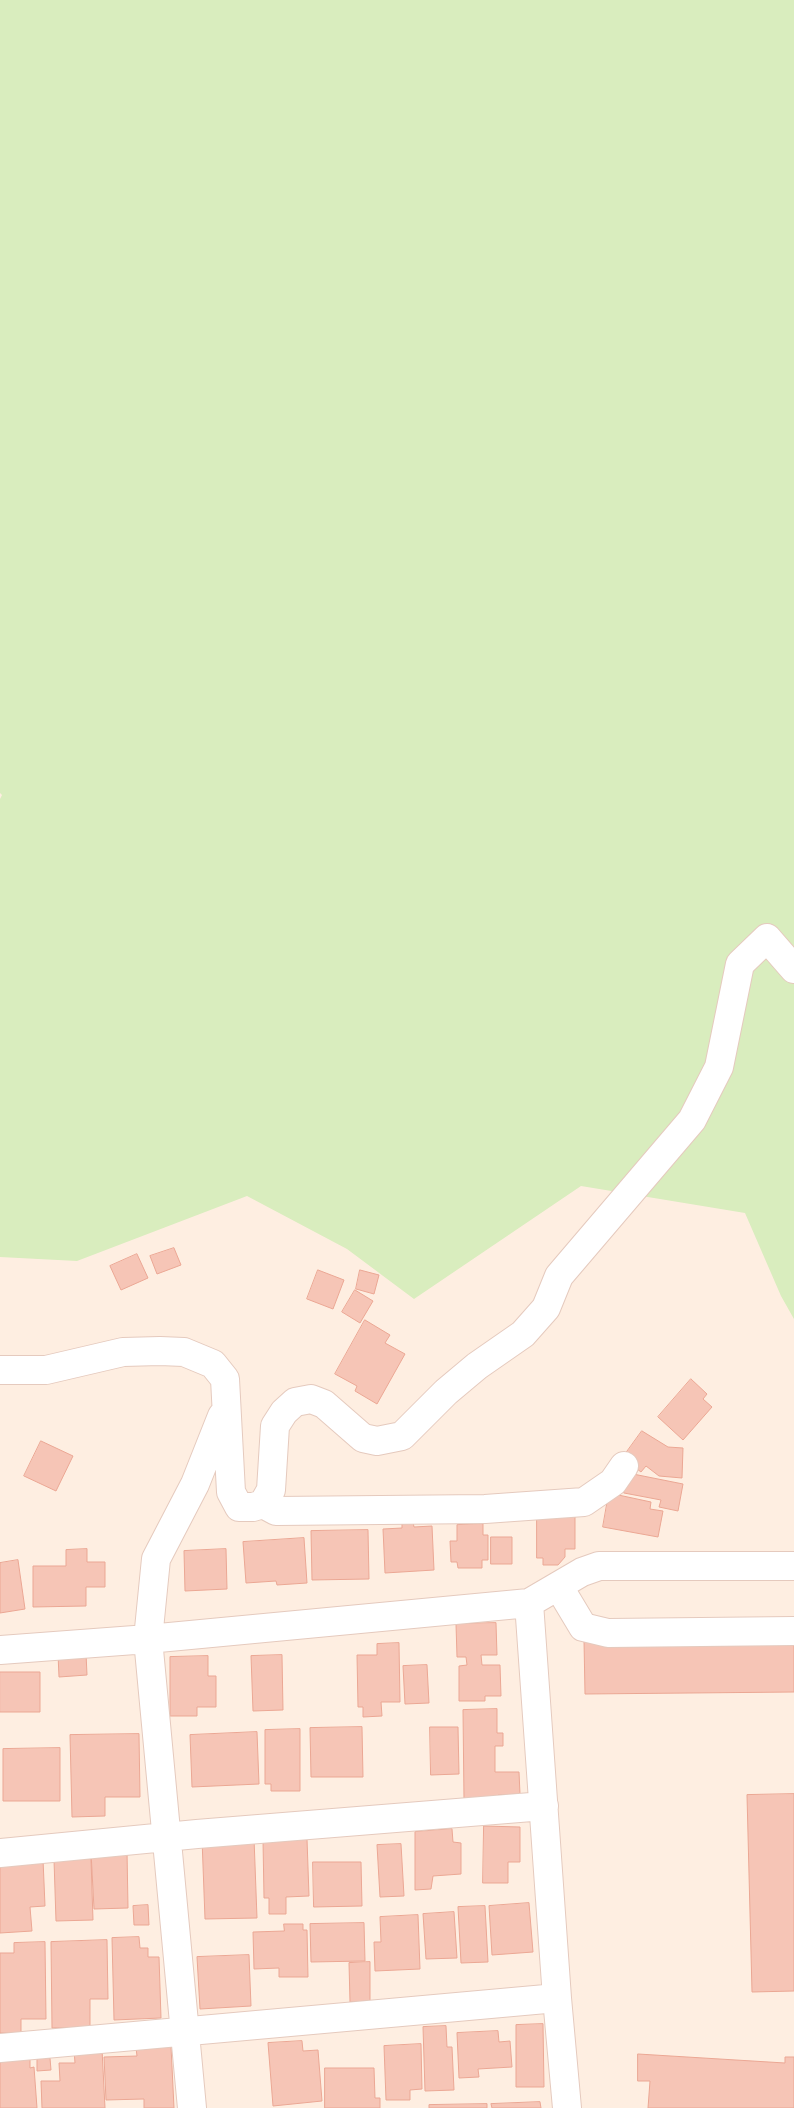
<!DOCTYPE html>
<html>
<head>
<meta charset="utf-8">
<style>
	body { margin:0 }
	canvas { display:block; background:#feeee1 }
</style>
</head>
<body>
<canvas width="794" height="2108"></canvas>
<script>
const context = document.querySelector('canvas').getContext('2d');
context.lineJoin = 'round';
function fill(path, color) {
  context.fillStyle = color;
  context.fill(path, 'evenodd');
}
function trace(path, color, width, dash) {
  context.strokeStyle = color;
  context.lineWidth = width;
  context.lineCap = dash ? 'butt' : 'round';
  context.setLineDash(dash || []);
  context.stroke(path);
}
const green = new Path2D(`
	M0,0h794v1319l-13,-23 -36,-83 -164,-27 -167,113 -67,-50 -100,-53 -170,65 -77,-4v-458l2,-4 -2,-2z`);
const building = new Path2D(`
	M174,1248l7,17 -24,9 -7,-18z
	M137,1254l11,24 -27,12 -11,-24z
	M318,1270l26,10 -11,29 -26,-10z
	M360,1270l19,5 -5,19 -18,-5z
	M355,1290l18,11 -13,22 -18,-11z
	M365,1320l25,15 -5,8 20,11 -28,50 -22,-13 2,-5 -22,-12z
	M691,1379l16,15 -4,5 9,8 -29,33 -25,-23z
	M642,1431l26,16 15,1 -1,30 -23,-2 -13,-10 -5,6 -8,-6 -7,-13z
	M41,1441l32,15 -17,35 -32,-15z
	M628,1473l55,11 -5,27 -19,-4 2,-7 -37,-7z
	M609,1493l42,9 -1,7 13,2 -5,26 -55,-10z
	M537,1513h38v36h-10v8l-7,8h-15v-7h-6z
	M413,1522l1,5 18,-1 2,44 -49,3 -2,-44 19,-1v-5z
	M483,1524v11h5v25h-6v8h-24l-1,-6h-6l-1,-21h7v-16z
	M368,1530l1,49 -57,1 -1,-49z
	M491,1537h21v27h-21z
	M304,1538l3,45 -30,2 -1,-4 -30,2 -3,-41z
	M87,1549v13h18v25h-19v19l-53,1v-41h33v-16z
	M226,1549l1,40 -42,2 -1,-40z
	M18,1560l7,49 -25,4v-50z
	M496,1623l1,32h-16l1,10h18l1,31h-16v5h-26v-35l8,-1 -1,-8h-9l-1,-33z
	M794,1638v54l-209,2 -1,-54z
	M399,1643l1,59h-19l1,14 -19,1v-10h-5l-1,-52h20v-11z
	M86,1653l1,22 -28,2 -1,-23z
	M282,1655l1,55 -30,1 -2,-55z
	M208,1656v20h8v31h-19v9h-27v-59z
	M427,1665l2,38 -24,1 -2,-38z
	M0,1672h40v40h-40z
	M497,1709v24h6v13h-8v26h24l1,22 -22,1v5h-34l-1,-90z
	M362,1727l1,50h-52l-1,-49z
	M430,1727h28l1,47 -28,1z
	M300,1729v62h-29v-7h-6v-54z
	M257,1732l2,52 -67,3 -2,-52z
	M139,1734l1,63h-35v19l-33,1 -2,-82z
	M60,1748v53h-57v-52z
	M794,1794v197l-42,1 -5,-197z
	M484,1826l36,1v35h-12v21h-25z
	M452,1829l1,13 8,1v31l-28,2 -2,13 -16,1v-58z
	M254,1838l3,80 -52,1 -3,-80z
	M307,1839l2,57 -23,1v17h-17v-16h-5l-1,-58z
	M401,1844l3,52 -24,1 -3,-52z
	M127,1850l1,58 -34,1 -3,-57z
	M43,1859l2,47 -15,1 2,24 -32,2v-71z
	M91,1859l2,61 -37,1 -2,-61z
	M313,1862h48l1,44 -48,1z
	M529,1903l4,49 -41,3 -3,-49z
	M148,1905l1,20h-15l-1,-19z
	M485,1906l3,56 -27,1 -3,-56z
	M454,1912l3,46 -31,1 -3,-45z
	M418,1915l2,54 -45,2 -1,-29h7l-1,-25z
	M364,1923l1,38 -54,1 -1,-38z
	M284,1924h19v6h4l1,47h-29v-9l-25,1 -1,-37 31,-1z
	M139,1937l1,11h8v9h11l2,61 -47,2 -2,-82z
	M107,1940l1,59h-18v28l-38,1 -1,-86z
	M45,1942l1,77h-25v14h-21v-80h14v-10z
	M249,1955l2,51 -51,3 -3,-52z
	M370,1962v39l-20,1 -1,-39z
	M543,2024l1,63h-28v-62z
	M446,2026l1,21h5l2,43 -29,1 -2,-64z
	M498,2031l1,11 11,-1 2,26 -34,2 1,8 -20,1 -2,-45z
	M302,2041l1,10 15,-1 4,51 -49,5 -5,-63z
	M421,2044l1,45 -12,1v10h-24l-2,-54z
	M171,2046l3,62h-30v-9l-38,1 -2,-43 33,-1 -1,-8z
	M102,2049l3,59h-63l-1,-27h19l-1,-18h16l-1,-13z
	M638,2054l147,9v-6h9v51h-146l2,-27h-12z
	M30,2058v10l4,-1 3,41h-37v-48z
	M50,2058l1,12 -14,1v-12z
	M325,2068h49l1,30h5v10h-55z
	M540,2102l1,6h-49l-1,-4z
	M487,2104v4h-58v-3z`);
const minor = new Path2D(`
	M0,1370h46l77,-18 37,-1 24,1 29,12 12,15 6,113 8,15h14l10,-3 8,-14 4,-64 9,-14 11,-10 16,-3 13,5 39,34 14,3 25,-5 44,-44 31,-26 46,-32 23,-26 13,-32 133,-156 27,-53 21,-103 27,-26 27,31
	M263,1504l13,7 209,-2 99,-7 29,-20 11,-16
	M559,1587l24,40 25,6 186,-2
	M529,1603l53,-31 17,-6h195
	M0,1650l148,-11 381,-36 28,395 10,110
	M0,1853l197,-19 347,-28
	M0,2048l557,-50
	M192,2108l-44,-469 8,-80 39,-75 27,-68`);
fill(green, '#d9edbe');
fill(building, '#f6c5b6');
trace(building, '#eba794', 1);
trace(minor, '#e5cabe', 30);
trace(minor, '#fff', 28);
</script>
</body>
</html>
